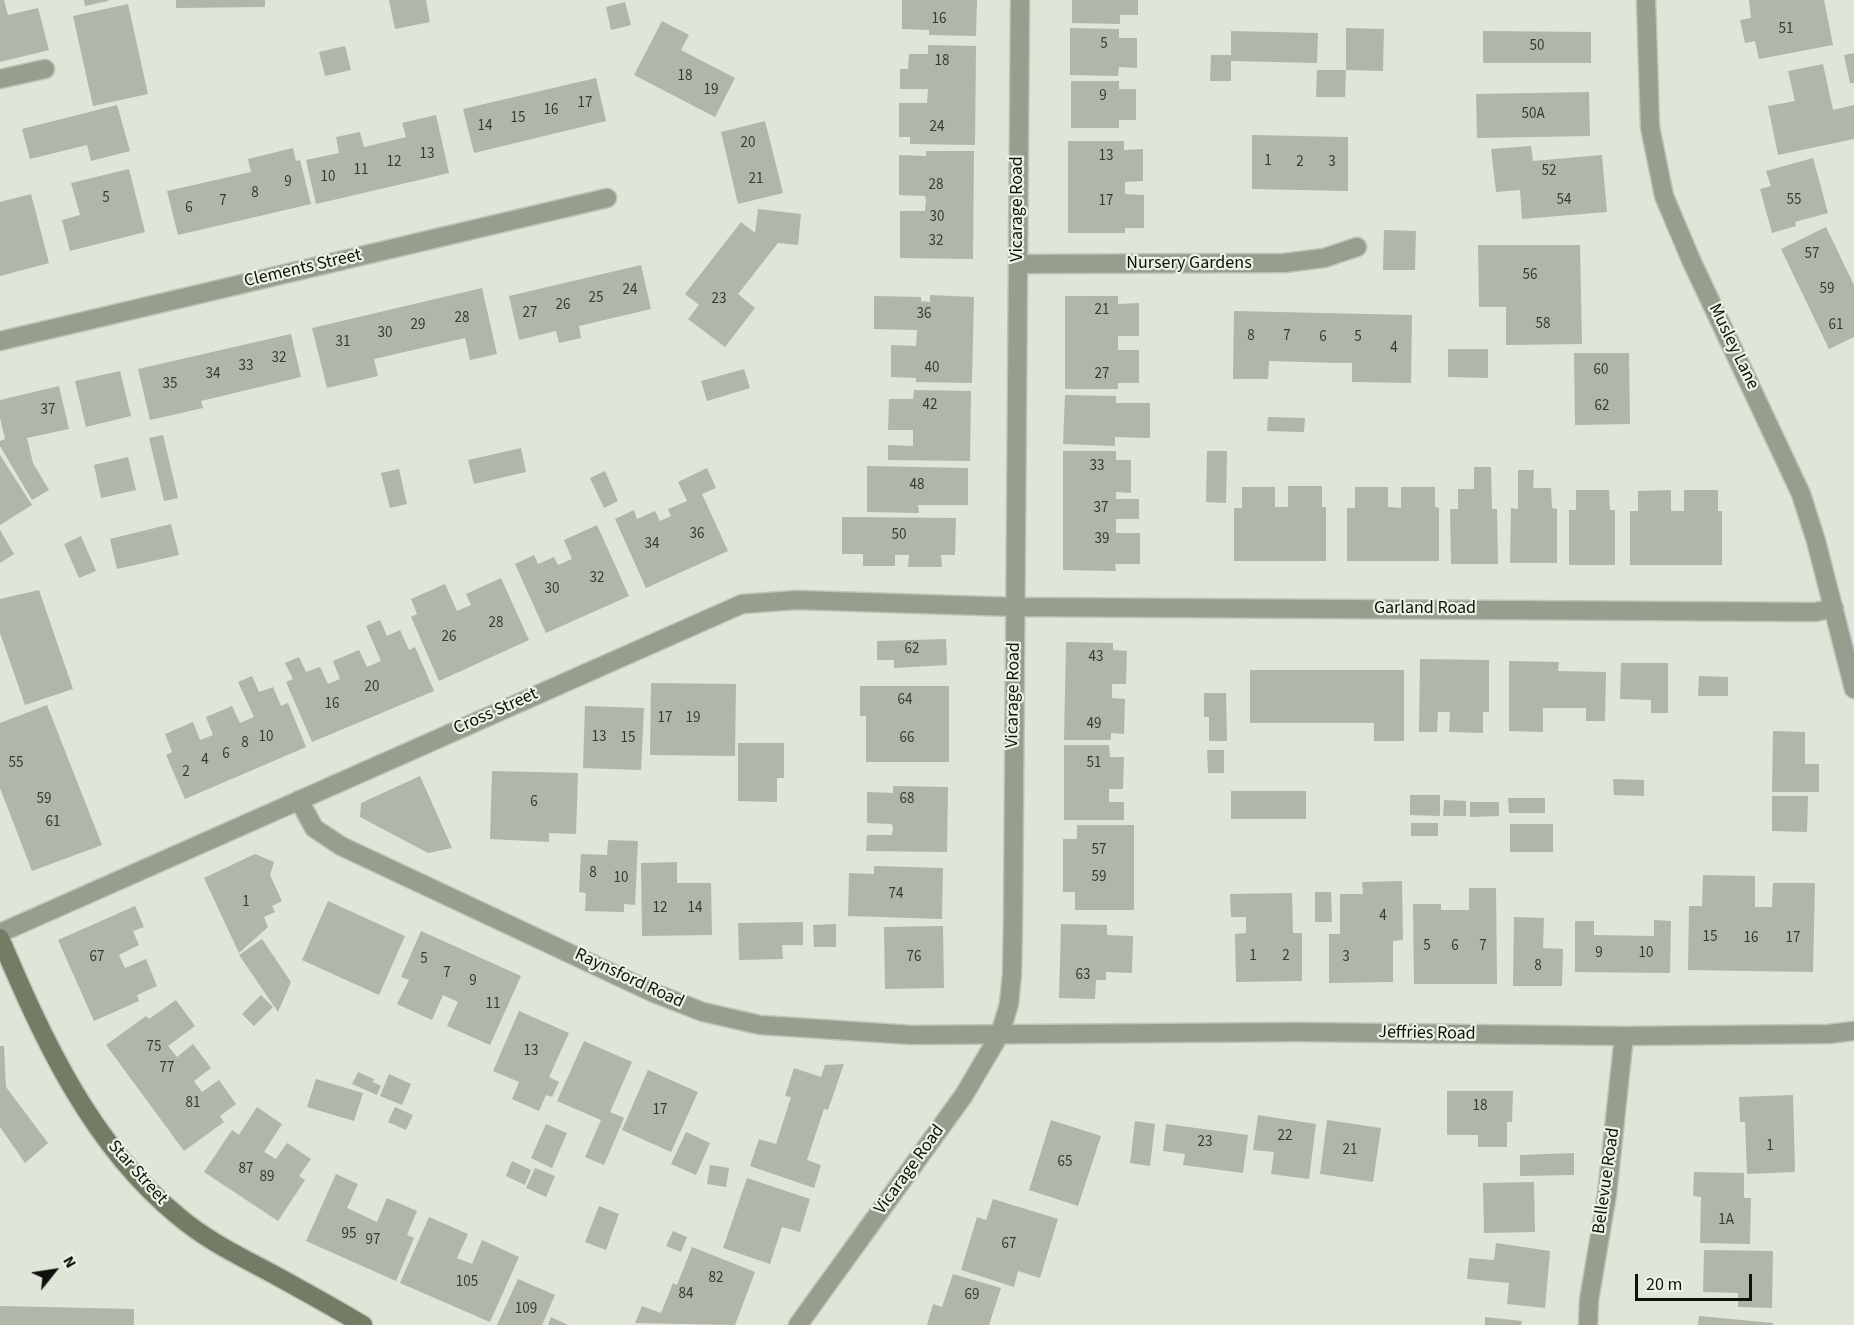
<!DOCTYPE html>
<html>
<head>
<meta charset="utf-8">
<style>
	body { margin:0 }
	#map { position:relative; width:1854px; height:1325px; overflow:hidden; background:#dfe5d7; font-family:"Source Sans 3",sans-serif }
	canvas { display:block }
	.north { position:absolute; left:24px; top:1241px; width:60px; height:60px; -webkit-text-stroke:4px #ecf2e4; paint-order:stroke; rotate:60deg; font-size:16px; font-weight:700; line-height:24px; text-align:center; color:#10110d }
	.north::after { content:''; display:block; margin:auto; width:21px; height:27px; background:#10110d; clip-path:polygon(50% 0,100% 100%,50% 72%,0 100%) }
	.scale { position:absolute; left:1635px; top:1274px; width:117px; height:27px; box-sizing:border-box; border:3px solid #10110d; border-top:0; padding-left:8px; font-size:18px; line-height:21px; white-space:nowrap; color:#10110d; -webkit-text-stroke:4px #ecf2e4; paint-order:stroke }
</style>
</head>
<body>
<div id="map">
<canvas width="1854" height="1325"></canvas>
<div class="north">N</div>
<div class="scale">20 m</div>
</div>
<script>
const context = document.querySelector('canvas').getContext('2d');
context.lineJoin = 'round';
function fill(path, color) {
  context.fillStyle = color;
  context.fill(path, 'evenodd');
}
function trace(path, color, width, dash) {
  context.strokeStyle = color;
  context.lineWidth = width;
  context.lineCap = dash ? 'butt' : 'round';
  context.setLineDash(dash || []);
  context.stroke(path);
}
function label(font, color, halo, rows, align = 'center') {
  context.font = font + ' "Source Sans 3",sans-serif';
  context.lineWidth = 4.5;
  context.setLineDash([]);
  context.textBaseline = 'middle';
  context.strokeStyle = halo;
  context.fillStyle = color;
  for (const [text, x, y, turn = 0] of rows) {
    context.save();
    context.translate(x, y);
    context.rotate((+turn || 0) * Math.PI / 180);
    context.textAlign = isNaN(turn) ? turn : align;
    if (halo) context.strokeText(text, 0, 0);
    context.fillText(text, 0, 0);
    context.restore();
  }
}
const building = new Path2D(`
	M0,0h4l4,15 30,-7 11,42 -49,12z
	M84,0h24v1l-23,5z
	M176,0h89v7l-89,1z
	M389,0h37l4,22 -35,7z
	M902,0h75l-1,36 -47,-1v-5l-27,-1z
	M1072,0h66v15h-18v9l-48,-1z
	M1749,0h75l9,45 -74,14 -4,-18 -10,2 -5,-23 11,-2z
	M625,2l6,23 -20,5 -5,-23z
	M128,4l20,90 -55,12 -20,-90z
	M662,21l27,14 -8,15 54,28 -20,39 -81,-42z
	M1070,28l49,1v9h18v30l-18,-1 -1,9 -48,-1z
	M1346,28l38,1 -1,42 -37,-1z
	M1231,31l87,2 -1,30 -86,-2v20h-21l1,-26h20z
	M1483,31l108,1v31h-108z
	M928,45l48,1 -1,99 -65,-1v-7h-11v-34h28l1,-14h-28v-20h8l1,-15h19z
	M345,46l6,24 -26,6 -6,-24z
	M1854,53v30h-4l-6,-28z
	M1823,64l10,46 21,-5v34l-76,16 -10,-49 27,-5 -7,-30z
	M1317,70h29l-1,27h-29z
	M596,78l10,43 -132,32 -11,-44z
	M1071,81h48v8h17v31h-17v8h-48z
	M1589,92l1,44 -113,2 -1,-44z
	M117,105l13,46 -39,10 -4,-16 -57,14 -8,-30z
	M436,115l13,58 -133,31 -10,-44 33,-7 -3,-16 24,-5 4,15 42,-10 -4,-14z
	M765,121l18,72 -45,11 -17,-72z
	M1252,135l96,2v54l-96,-2z
	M1068,141h56v9l19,-1v32l-18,1v12l19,1v33h-19v5h-57z
	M1531,146l2,15 69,-6 5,57 -85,7 -2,-29 -24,2 -5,-43z
	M293,148l3,13 4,-1 11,44 -133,31 -11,-44 84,-19 -3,-13z
	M926,151h48l-1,108 -73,-1v-47h25l1,-11 -1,-4 -26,-1v-40l27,1z
	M1813,158l15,55 -33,9 1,4 -24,7 -12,-44 11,-3 -5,-15z
	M129,169l16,63 -75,19 -8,-31 18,-5 -9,-32z
	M31,194l18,69 -49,13v-74z
	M758,209l43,5 -3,31 -20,-2 -40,51 17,14 -30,39 -37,-28 11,-14 -14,-11 56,-72 14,11z
	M1826,227l28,58v52l-25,12 -48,-100z
	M1384,230l32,1 -1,39h-32z
	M1478,245h102l2,99 -76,1v-38h-27z
	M641,265l10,44 -72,17 2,12 -22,5 -3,-12 -37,9 -10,-44z
	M482,288l15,66 -27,6 -5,-22 -91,21 4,17 -51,12 -15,-60z
	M930,295l44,2 -2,86 -56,-1v-4l-25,-1v-32l25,1 1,-16 -43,-1v-33l47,1v4l9,1z
	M1065,296h53v8l21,-1v33h-21v14h21v33h-21v6h-53z
	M1234,311l178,4 -1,68 -59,-1v-19h-12l-71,-2 -1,18h-35z
	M291,334l10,43 -100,24 2,7 -53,12 -12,-51z
	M1448,349h40v29l-40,-1z
	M1574,353h55l1,71 -55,1z
	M744,369l6,19 -43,13 -6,-20z
	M120,371l11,45 -45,11 -11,-46z
	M59,386l10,43 -42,9 6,25 16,27 -17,10 -32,-54v-5l5,-2 -5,-21v-18z
	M914,390l57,1 -1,70 -82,-1v-15l25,1v-16h-25l1,-31h24z
	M1065,395l51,1v7h34v35l-35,-1v9l-52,-2z
	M1268,417l37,1 -1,14 -37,-1z
	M163,435l15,63 -14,3 -15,-63z
	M521,448l5,24 -52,12 -6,-24z
	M1063,451h53v9h15v33l-15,-1v7h23v20h-23v14h24v31h-25l1,7 -53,-1z
	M1207,451h20l-1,52 -20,-1z
	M0,455l32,50 -32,20z
	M128,457l8,33 -35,8 -7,-33z
	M867,466l101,2v37h-50l1,8 -52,-1z
	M1474,467h17l1,42h5l1,55h-47l-1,-55h8v-20h16z
	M707,468l9,20 -14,6 26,57 -82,37 -31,-69 19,-9 3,9 18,-8 5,10 11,-5 -3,-7 19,-8 -9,-19z
	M399,469l8,35 -17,4 -9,-35z
	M1518,470h16l-1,18h18l1,20 5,1v54h-47l1,-55 7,1z
	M605,471l13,30 -14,7 -14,-30z
	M1288,486h34v21h4v54h-92v-53h8v-21h33v20h13z
	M1355,487h33v20l13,1v-21h34v20l4,1v53h-92v-53h8z
	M1576,490h33l1,20h5v55h-46v-55h7z
	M1671,490v21h13v-21h34v21h4v54h-92v-54h8v-20z
	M842,517l114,1 -1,37h-14l1,12h-34l1,-12h-14v11h-32v-12h-21z
	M171,524l8,31 -62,14 -7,-30z
	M597,525l32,71 -83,37 -31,-69 19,-9 4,9 16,-7 4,8 14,-6 -8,-19z
	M0,530l14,24 -14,9z
	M81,536l15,35 -17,7 -15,-34z
	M501,578l28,62 -90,41 -28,-64 6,-3 -6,-15 34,-15 12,27 14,-6 -5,-11z
	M39,590l34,99 -48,16 -25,-72v-34z
	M380,620l7,16 13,-6 9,20 6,-3 19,44 -122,51 -26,-60 7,-3 -8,-16 14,-6 7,15 14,-5 8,17 12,-5 -7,-18 26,-11 8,17 14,-6 -15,-35z
	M946,639l1,26 -53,3v-8h-17v-19z
	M1066,642l47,1v7l14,1 -1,33h-14v14l13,1 -1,35 -13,-1v7h-47z
	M1420,659l69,1v52h-6v21l-34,-1 1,-20h-12l-1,20h-18z
	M1509,661l50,1 -1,9 48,1 -1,49h-19v-13h-43v24l-34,-1z
	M1621,663h47v50h-17v-13l-31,-1z
	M1250,670h154v71h-30v-18h-124z
	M252,676l7,16 14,-5 8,19 7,-3 18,44 -121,52 -19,-44 6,-3 -7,-18 28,-12 7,18 13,-5 -7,-18 26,-11 8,17 14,-6 -16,-35z
	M1699,676l29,1v19h-30z
	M651,683l85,1 -1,72 -85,-1z
	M860,686h89v76h-83v-46h-6z
	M1204,693h22l1,48h-18v-24h-5z
	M47,705l55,140 -70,26 -32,-83v-65z
	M585,706l59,2 -3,62 -58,-2z
	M1773,731l32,1v32h14v28h-47z
	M738,743h46v35h-7v24l-39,-1z
	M1064,745h45l1,12h14l-1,32h-14v13h15v18h-60z
	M1207,750h17v23h-16z
	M492,771l86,2 -2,61 -27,-1v9l-59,-3z
	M420,776l32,72 -24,5 -68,-36 1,-14z
	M1613,779l31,1v16l-30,-1z
	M893,786l55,1 -1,65 -81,-1 1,-16h25l1,-6 -1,-5 -25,-1v-31l26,1z
	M1231,791h75v28h-75z
	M1410,795h30v21l-30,-1z
	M1772,796h36l-1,36 -35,-1z
	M1508,798h37v15h-36z
	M1444,800l22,1v15h-23z
	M1470,802h29v14l-29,1z
	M1411,823h27v13h-27z
	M1510,824h43v28h-43z
	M1077,825h57v85h-59v-18h-12v-53h14z
	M608,840l30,1 -3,64 -11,-1v8l-39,-1 1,-18 -7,-1 2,-38 26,1z
	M255,854l19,8 -4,13 12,26 -10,5 3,6 -11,5 4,10 -29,26 -35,-75z
	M677,862v21h34l1,52 -70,1 -1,-73z
	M874,866l69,2 -1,51 -94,-3 1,-43 25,1z
	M1703,875l52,1v31h17l1,-24h42l-2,89 -125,-2 1,-64h13z
	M1402,881l1,59 -10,1v41l-64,1v-49h11v-40h23l-1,-12z
	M1469,888h27l1,96h-83l-1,-80h28v6h28z
	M1315,892h16l1,30h-17z
	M1292,893l1,40h9v48l-66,1 -1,-48 11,-1v-16h-15l-1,-23z
	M328,901l77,35 -26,59 -77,-35z
	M135,906l9,21 -11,4 6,14 -20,10 6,13 21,-9 11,27 -20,9 2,6 -45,20 -36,-81z
	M1514,917l30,1 -1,30 20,1 -1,37h-49z
	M1654,920l17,1 -1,52 -95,-1v-51h19v14l60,1z
	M803,922v23h-21l1,14 -44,1 -1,-37z
	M836,924v23h-22l-1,-22z
	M1061,924l46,1v10l26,1 -1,37 -26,-1v8h-10l-1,19 -36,-1z
	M943,926l1,62 -59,1 -1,-62z
	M421,931l100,45 -31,69 -43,-19 11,-24 -15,-7 -11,25 -35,-16 12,-24 -8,-3z
	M262,939l29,43 -13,30 -39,-57z
	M261,995l12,12 -19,19 -12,-12z
	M176,1000l19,26 -27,20 9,11 16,-13 18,24 -17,13 8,11 17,-12 17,24 -16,12 4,6 -40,29 -78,-106 40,-29 3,3z
	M519,1011l50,22 -20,44 10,5 -7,15 -6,-2 -7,16 -27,-12 7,-17 -26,-11z
	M584,1041l48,21 -22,50 14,6 -20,47 -19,-8 16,-37 -44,-19z
	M0,1046h4l2,41 42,56 -23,20 -25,-36z
	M844,1064l-16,46 -4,-1 -17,51 14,5 -7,23 -64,-22 9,-27 17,5 15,-47 -6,-1 9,-28 27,9 4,-12z
	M648,1070l50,22 -27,60 -49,-22z
	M358,1072l16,7 -1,3 8,4 -4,9 -25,-11z
	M389,1074l22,10 -9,21 -22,-9z
	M316,1079l47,14 -9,28 -47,-14z
	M1447,1091h66l-1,31h-5v25h-29v-12h-31z
	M1793,1095l2,77 -48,2 -2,-52h-5l-1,-25z
	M257,1107l25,17 -18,28 12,7 11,-16 24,16 -12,17 6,4 -27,41 -74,-49 28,-42 7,5z
	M395,1107l18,8 -7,15 -18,-8z
	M1258,1115l58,9 -7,55 -38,-5 3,-22 -21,-2z
	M1051,1120l50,16 -23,70 -49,-16z
	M1327,1120l54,8 -8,54 -53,-8z
	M1135,1121l20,3 -5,42 -20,-3z
	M546,1124l21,9 -15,35 -21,-10z
	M1166,1124l82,11 -5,38 -60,-8 2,-11 -22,-3z
	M686,1132l24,11 -14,32 -25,-11z
	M1574,1153v22l-54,1v-21z
	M512,1161l19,9 -6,15 -19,-9z
	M710,1165l19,3 -3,19 -19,-3z
	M535,1168l20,8 -9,21 -20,-9z
	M1694,1172l50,1v25h7l-1,46 -50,-1 1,-46 -8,-1z
	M336,1174l22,10 -11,24 30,14 10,-24 30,13 -10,24 7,3 -18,43 -90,-40z
	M747,1178l63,21 -10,33 -18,-5 -12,37 -47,-16z
	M1534,1182l1,50 -51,1 -1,-50z
	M993,1199l65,20 -18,59 -22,-7 -4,16 -53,-17 16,-53 9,3z
	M599,1206l20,8 -13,36 -21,-8z
	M429,1217l39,17 -11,24 15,6 10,-24 37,17 -29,65 -90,-39z
	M673,1231l14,6 -6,15 -15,-6z
	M1496,1243l54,8 -5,57 -38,-4 2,-21 -42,-4 2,-21 25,2z
	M692,1247l63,25 -20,53 -100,-2 7,-17 19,7 12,-30 4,2z
	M1704,1250l69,1 -1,57 -34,-1v-14l-35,-1z
	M953,1274l48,14 -12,37h-62l6,-21 9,3z
	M518,1279l37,16 -13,30h-45z
	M0,1306l134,3v16h-134z
	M1699,1316l74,7v2h-75z
	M551,1317l17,8h-20z
	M1485,1317l37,4 -1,4h-36z`);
const minor = new Path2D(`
	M1646,0l4,127 14,69 27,64 110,234 15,47 38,148
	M0,79l45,-10
	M1018,264l266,-1 40,-5 33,-11
	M0,341l607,-143
	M299,800l15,28 27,18 313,147 49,19 57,13 152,10 388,-3 324,4 205,-2 25,-3
	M0,933l742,-329 55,-4 219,7 799,5 19,-4
	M798,1325l166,-230 36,-61 9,-30 3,-30 1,-53 7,-921
	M1588,1325l1,-25 18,-106 17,-158`);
const secondary = new Path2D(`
	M0,938c43,101 91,207 178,278 28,24 61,40 93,57 31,17 62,34 92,52`);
const numberNames = [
	["16",939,20],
	["51",1786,30],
	["5",1104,45],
	["50",1537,47],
	["18",942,62],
	["18",685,77],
	["19",711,91],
	["9",1103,97],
	["17",585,104],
	["16",551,111],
	["50A",1533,115],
	["15",518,119],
	["14",485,127],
	["24",937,128],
	["20",748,144],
	["13",427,155],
	["13",1106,157],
	["1",1268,162],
	["12",394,163],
	["2",1300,163],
	["3",1332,163],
	["11",361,171],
	["52",1549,172],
	["10",328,178],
	["21",756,180],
	["9",288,183],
	["28",936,186],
	["8",255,194],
	["5",106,199],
	["54",1564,201],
	["55",1794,201],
	["7",223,202],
	["17",1106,202],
	["6",189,209],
	["30",937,218],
	["32",936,242],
	["57",1812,255],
	["56",1530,276],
	["59",1827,290],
	["24",630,291],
	["25",596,299],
	["23",719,300],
	["26",563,306],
	["21",1102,311],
	["27",530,314],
	["36",924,315],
	["28",462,319],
	["58",1543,325],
	["29",418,326],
	["61",1836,326],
	["30",385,334],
	["8",1251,337],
	["7",1287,337],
	["6",1323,338],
	["5",1358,338],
	["31",343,343],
	["4",1394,349],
	["32",279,359],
	["33",246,367],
	["40",932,369],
	["60",1601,371],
	["34",213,375],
	["27",1102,375],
	["35",170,385],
	["42",930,406],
	["62",1602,407],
	["37",48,411],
	["33",1097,467],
	["48",917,486],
	["37",1101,509],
	["36",697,535],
	["50",899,536],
	["39",1102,540],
	["34",652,545],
	["32",597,579],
	["30",552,590],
	["28",496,624],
	["26",449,638],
	["62",912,650],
	["43",1096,658],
	["20",372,688],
	["64",905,701],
	["16",332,705],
	["17",665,719],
	["19",693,719],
	["49",1094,725],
	["10",266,738],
	["13",599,738],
	["15",628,739],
	["66",907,739],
	["8",245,744],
	["6",226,755],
	["4",205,761],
	["55",16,764],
	["51",1094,764],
	["2",186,773],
	["59",44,800],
	["68",907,800],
	["6",534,803],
	["61",53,823],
	["57",1099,851],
	["8",593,874],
	["59",1099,878],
	["10",621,879],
	["74",896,895],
	["1",246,903],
	["12",660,909],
	["14",695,909],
	["4",1383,917],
	["15",1710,938],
	["16",1751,939],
	["17",1793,939],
	["5",1427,947],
	["6",1455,947],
	["7",1483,947],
	["9",1599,954],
	["10",1646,954],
	["1",1253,957],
	["2",1286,957],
	["67",97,958],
	["76",914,958],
	["3",1346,958],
	["5",424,960],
	["8",1538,967],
	["7",447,974],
	["63",1083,976],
	["9",473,982],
	["11",493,1005],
	["75",154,1048],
	["13",531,1052],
	["77",167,1069],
	["81",193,1104],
	["18",1480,1107],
	["17",660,1111],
	["22",1285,1137],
	["23",1205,1143],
	["1",1770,1147],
	["21",1350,1151],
	["65",1065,1163],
	["87",246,1170],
	["89",267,1178],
	["1A",1726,1221],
	["95",349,1235],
	["97",373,1241],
	["67",1009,1245],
	["82",716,1279],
	["105",467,1283],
	["84",686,1295],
	["69",972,1296],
	["109",526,1310]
];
const streetNames = [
	["Vicarage Road",1018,209,-90],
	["Nursery Gardens",1189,264],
	["Clements Street",303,269,-13],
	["Musley Lane",1733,347,64],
	["Garland Road",1425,609],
	["Vicarage Road",1014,695,-89],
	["Cross Street",496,712,-24],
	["Raynsford Road",629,979,25],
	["Jeffries Road",1427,1034,1],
	["Vicarage Road",910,1170,-54],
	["Star Street",137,1173,48],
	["Bellevue Road",1607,1181,-82]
];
fill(building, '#b0b6a8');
trace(minor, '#bec3b7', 21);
trace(secondary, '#bec3b7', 21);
trace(minor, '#979e8e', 18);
trace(secondary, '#737d65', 18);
label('15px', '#383a34', null, numberNames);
label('18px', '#10110d', '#ecf2e4', streetNames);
</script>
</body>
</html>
